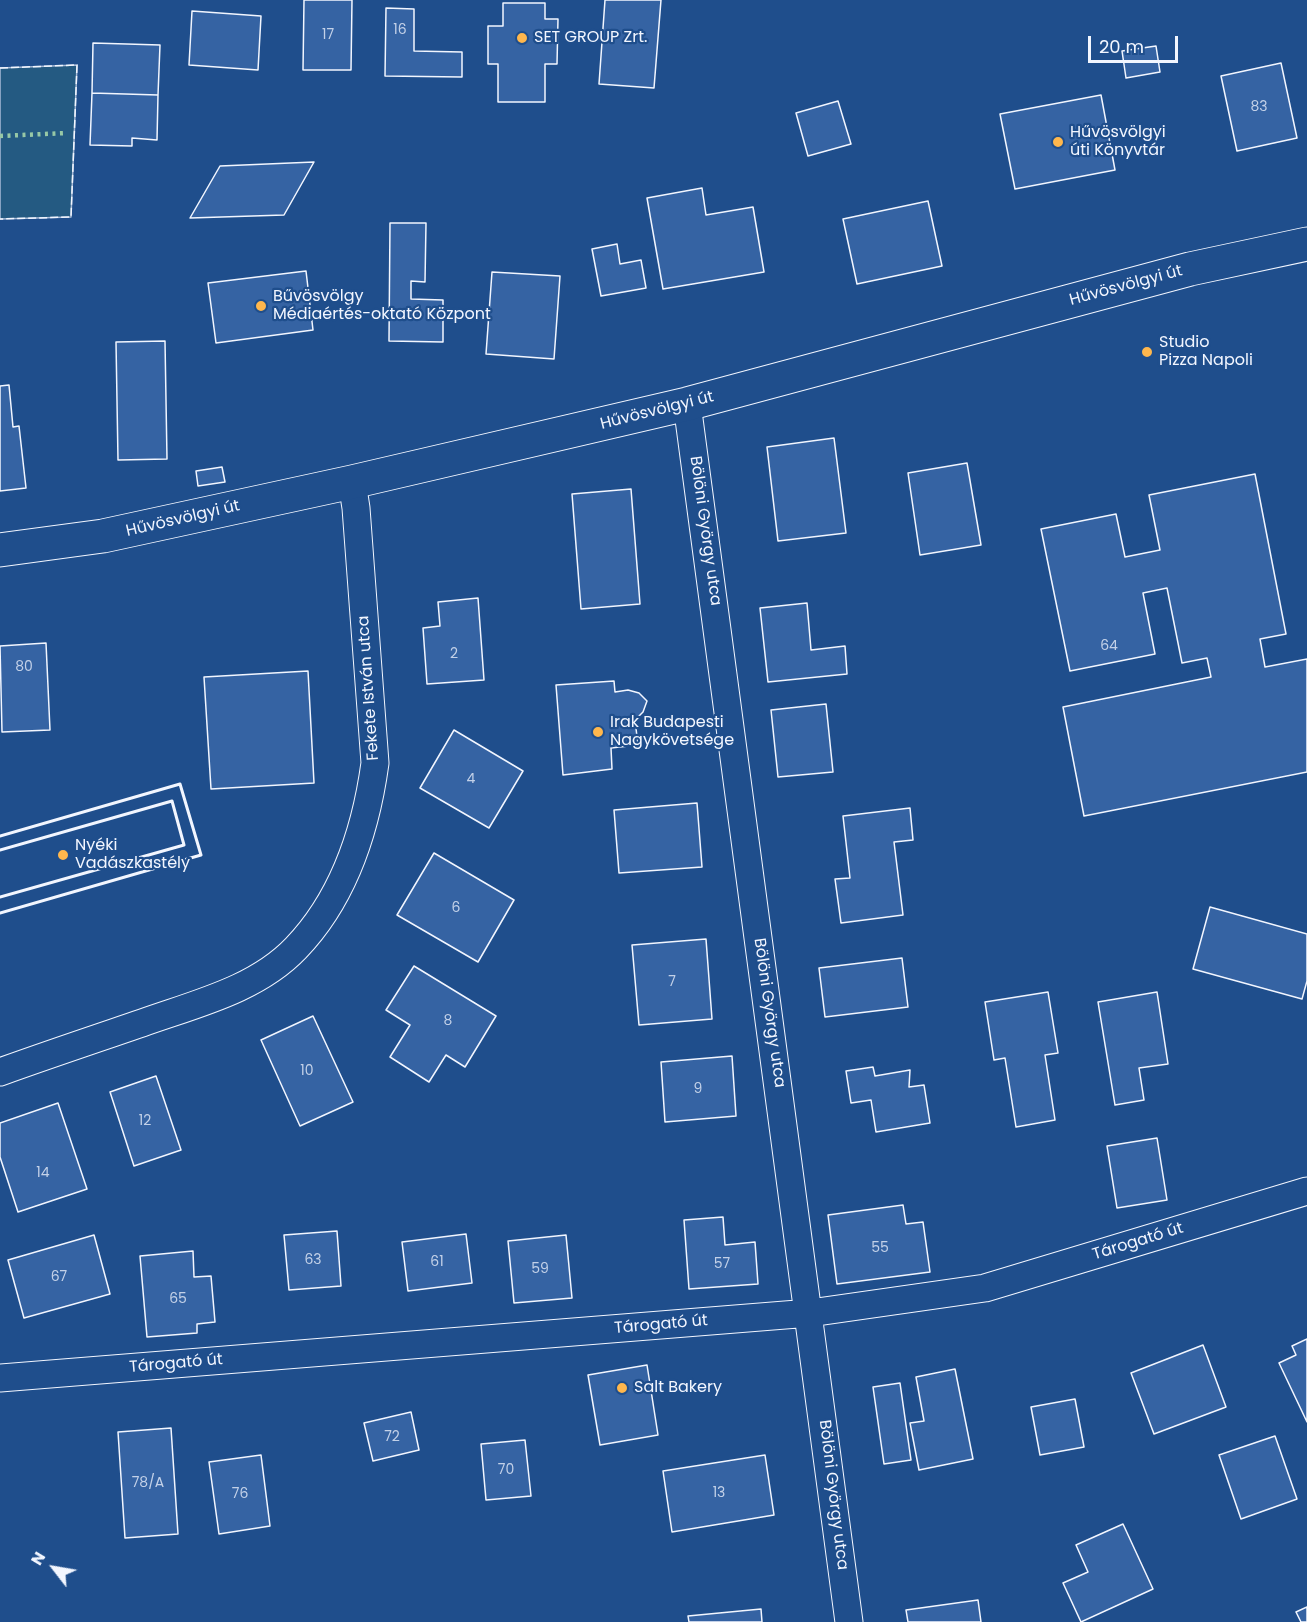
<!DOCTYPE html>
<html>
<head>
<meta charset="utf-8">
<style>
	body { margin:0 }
	#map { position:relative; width:1307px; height:1622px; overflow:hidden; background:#1f4e8c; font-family:Poppins,sans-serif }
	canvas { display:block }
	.north { position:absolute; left:24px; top:1538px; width:60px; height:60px; -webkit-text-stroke:4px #1f4e8c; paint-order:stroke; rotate:301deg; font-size:16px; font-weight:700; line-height:24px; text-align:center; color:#f2f6ff }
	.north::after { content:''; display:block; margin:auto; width:21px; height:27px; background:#f2f6ff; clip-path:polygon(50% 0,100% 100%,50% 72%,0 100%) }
	.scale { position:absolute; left:1088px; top:36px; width:90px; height:27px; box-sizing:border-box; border:3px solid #f2f6ff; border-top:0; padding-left:8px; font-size:18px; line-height:21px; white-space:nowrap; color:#f2f6ff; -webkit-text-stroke:4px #1f4e8c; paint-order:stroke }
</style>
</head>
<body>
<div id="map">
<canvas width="1307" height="1622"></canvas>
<div class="north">N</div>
<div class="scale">20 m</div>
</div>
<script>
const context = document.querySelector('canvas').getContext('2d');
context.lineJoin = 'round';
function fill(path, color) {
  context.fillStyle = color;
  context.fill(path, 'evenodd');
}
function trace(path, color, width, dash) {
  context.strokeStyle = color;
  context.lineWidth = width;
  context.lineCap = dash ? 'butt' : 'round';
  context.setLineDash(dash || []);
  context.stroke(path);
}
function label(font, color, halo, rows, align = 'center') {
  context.font = font + ' Poppins,sans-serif';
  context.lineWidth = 4.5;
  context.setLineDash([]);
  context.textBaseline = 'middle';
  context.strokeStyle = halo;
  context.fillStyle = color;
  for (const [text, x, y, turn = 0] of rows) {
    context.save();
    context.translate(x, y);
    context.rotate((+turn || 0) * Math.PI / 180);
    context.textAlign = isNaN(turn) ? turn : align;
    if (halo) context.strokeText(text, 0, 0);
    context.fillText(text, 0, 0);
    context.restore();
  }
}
const green = new Path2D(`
	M77,65l-6,152 -71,2v-151z`);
const building = new Path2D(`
	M304,0h48l-1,70h-48z
	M605,0h56l-7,88 -55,-4z
	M503,3h42v16h13l-1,45h-12v38h-47v-38h-10v-38h15z
	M386,8l28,1v42l48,1v25l-77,-1z
	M192,11l69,5 -3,54 -69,-5z
	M93,43l67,2 -2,50 -66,-2z
	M1156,46l4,26 -34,6 -4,-27z
	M1281,63l16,75 -60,13 -16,-75z
	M92,93l66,2 -1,45 -25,-2v8l-42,-1z
	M1101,95l14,75 -100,19 -15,-75z
	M838,101l13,43 -43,12 -12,-43z
	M314,162l-30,53 -94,3 30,-52z
	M702,188l4,27 47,-8 11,65 -101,17 -16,-91z
	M928,201l14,65 -85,18 -14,-65z
	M390,223h36l-1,59 -14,-1v18l32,1v42l-54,-1z
	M617,244l3,20 21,-4 5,28 -45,8 -9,-47z
	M306,271l7,59 -97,13 -8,-60z
	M492,272l68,4 -6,83 -68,-5z
	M165,341l2,118 -49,1 -2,-118z
	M9,385l4,42 6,-1 7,62 -26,3v-105z
	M834,438l12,95 -68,8 -11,-94z
	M967,463l14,82 -61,10 -12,-82z
	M222,467l3,15 -27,4 -2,-15z
	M1255,474l31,160 -26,5 5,28 42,-8v113l-223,44 -21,-109 148,-30 -4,-19 -25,5 -15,-75 -24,5 12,61 -85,17 -29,-142 75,-15 9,43 35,-7 -11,-55z
	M631,489l9,115 -59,5 -9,-115z
	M478,598l6,82 -57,4 -4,-56 17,-2 -2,-24z
	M807,603l4,47 34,-4 2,28 -79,8 -8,-74z
	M46,643l4,87 -48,2 -2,-86z
	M308,671l6,112 -103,6 -7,-112z
	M614,681l1,11 13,-2 11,3 8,8 -4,11 -8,8 3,25 -27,3 1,21 -49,6 -7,-90z
	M826,704l7,68 -55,5 -7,-67z
	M454,730l69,41 -34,57 -69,-40z
	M697,803l5,64 -83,6 -5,-63z
	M910,808l3,32 -19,2 9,73 -62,8 -6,-44 15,-1 -7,-62z
	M434,853l80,47 -36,62 -81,-47z
	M1210,907l97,27v47l-5,18 -109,-30z
	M706,939l6,80 -73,6 -7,-80z
	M902,958l6,49 -83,10 -6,-49z
	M414,966l82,50 -31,51 -19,-12 -17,27 -39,-25 20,-32 -24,-15z
	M1048,992l10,61 -13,2 10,65 -39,7 -11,-69 -11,2 -9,-58z
	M1157,992l11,72 -29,4 5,32 -29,5 -17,-103z
	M313,1016l40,86 -53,24 -39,-86z
	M732,1056l4,60 -71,6 -4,-60z
	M873,1067l2,9 35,-6 -1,17 15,-2 6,38 -54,9 -5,-32 -20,3 -5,-32z
	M156,1076l25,74 -47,16 -24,-74z
	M58,1103l29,86 -69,23 -18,-55v-34z
	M1157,1138l10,62 -50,8 -10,-62z
	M903,1205l3,19 17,-2 7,50 -93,12 -9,-69z
	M723,1217l2,28 30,-3 3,42 -69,5 -5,-69z
	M337,1231l4,55 -52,4 -5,-55z
	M466,1234l6,49 -64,8 -6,-49z
	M94,1235l16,59 -86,24 -16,-58z
	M566,1235l6,63 -58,5 -6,-62z
	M193,1251l1,26 17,-1 4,46 -18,2v9l-50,4 -7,-81z
	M1307,1339v83l-28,-59 17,-8 -4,-9z
	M1203,1345l23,62 -72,27 -23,-61z
	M647,1365l11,70 -58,10 -12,-70z
	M955,1369l18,90 -54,11 -9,-47 14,-2 -8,-44z
	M900,1383l11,77 -27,4 -11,-77z
	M1075,1399l9,48 -44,8 -9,-48z
	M411,1412l8,38 -46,11 -9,-38z
	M171,1428l7,106 -53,4 -7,-106z
	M1275,1436l22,63 -56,20 -22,-64z
	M525,1440l6,56 -45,4 -5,-56z
	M261,1455l9,71 -51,8 -10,-72z
	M765,1455l9,60 -102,17 -9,-61z
	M1123,1524l30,65 -72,33 -18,-39 25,-11 -12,-27z
	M978,1600l3,22h-73l-2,-12z
	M1307,1607v15h-6l-5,-10z
	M761,1609l1,13h-73l-1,-6z`);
const minor = new Path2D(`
	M687,404l162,1218
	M0,1072c47,-17 95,-33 142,-49 53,-19 114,-33 154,-75 48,-50 70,-119 79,-185l-19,-255 -4,-26
	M0,1378l810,-65 175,-25 322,-97`);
const secondary = new Path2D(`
	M0,550l103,-14 249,-54 335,-78 503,-135 117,-25`);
const hedge = new Path2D(`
	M0,136l67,-3`);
const fence = new Path2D(`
	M0,68l77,-3 -6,152 -71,2`);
const wall = new Path2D(`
	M0,836l180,-52 21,71 -201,58
	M0,850l172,-49 12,44 -184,52`);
const markers = [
	[522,38,6,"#ffb74d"],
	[1058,142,6,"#ffb74d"],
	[261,306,6,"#ffb74d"],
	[1147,352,6,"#ffb74d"],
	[598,732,6,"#ffb74d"],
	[63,855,6,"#ffb74d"],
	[622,1388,6,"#ffb74d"]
];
const numberNames = [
	["16",400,30],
	["17",328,35],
	["83",1259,107],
	["64",1109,646],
	["2",454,654],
	["80",24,667],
	["4",471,779],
	["6",456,908],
	["7",672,982],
	["8",448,1021],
	["10",307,1071],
	["9",698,1089],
	["12",145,1121],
	["14",43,1173],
	["55",880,1248],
	["63",313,1260],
	["61",437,1262],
	["57",722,1264],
	["59",540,1269],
	["67",59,1277],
	["65",178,1299],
	["72",392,1437],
	["70",506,1470],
	["78/A",148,1483],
	["13",719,1493],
	["76",240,1494]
];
const poiNames = [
	["SET GROUP Zrt.",534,38],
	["Hűvösvölgyi",1070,133],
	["úti Könyvtár",1070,151],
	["Bűvösvölgy",273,297],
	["Médiaértés-oktató Központ",273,315],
	["Studio",1159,343],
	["Pizza Napoli",1159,361],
	["Irak Budapesti",610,723],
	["Nagykövetsége",610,741],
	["Nyéki",75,846],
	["Vadászkastély",75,864],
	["Salt Bakery",634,1388]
];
const streetNames = [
	["Hűvösvölgyi út",1126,286,-15],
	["Hűvösvölgyi út",657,411,-14],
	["Hűvösvölgyi út",183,519,-13],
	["Bölöni György utca",705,531,82],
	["Fekete István utca",369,688,-94],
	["Bölöni György utca",769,1013,82],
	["Tárogató út",1138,1242,-17],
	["Tárogató út",661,1325,-5],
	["Tárogató út",176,1364,-5],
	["Bölöni György utca",833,1495,83]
];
fill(green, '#245a82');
trace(green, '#a8bbd7', 1.5);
fill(building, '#3563a3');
trace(building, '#f2f6ff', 1.5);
trace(minor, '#f2f6ff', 29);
trace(secondary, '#f2f6ff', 35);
trace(minor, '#1f4e8c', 27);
trace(secondary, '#1f4e8c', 33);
trace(hedge, '#97c8a6', 4.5, [3, 4.5]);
trace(fence, '#f2f6ff', 1.5, [8, 3]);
trace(wall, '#f2f6ff', 3);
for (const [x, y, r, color] of markers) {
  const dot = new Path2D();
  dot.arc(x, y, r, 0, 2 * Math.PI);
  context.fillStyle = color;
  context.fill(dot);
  trace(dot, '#1f4e8c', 2);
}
label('14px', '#c3d1e8', null, numberNames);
label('16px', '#f2f6ff', '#1f4e8c', poiNames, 'left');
label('16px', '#f2f6ff', '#1f4e8c', streetNames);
</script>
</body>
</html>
